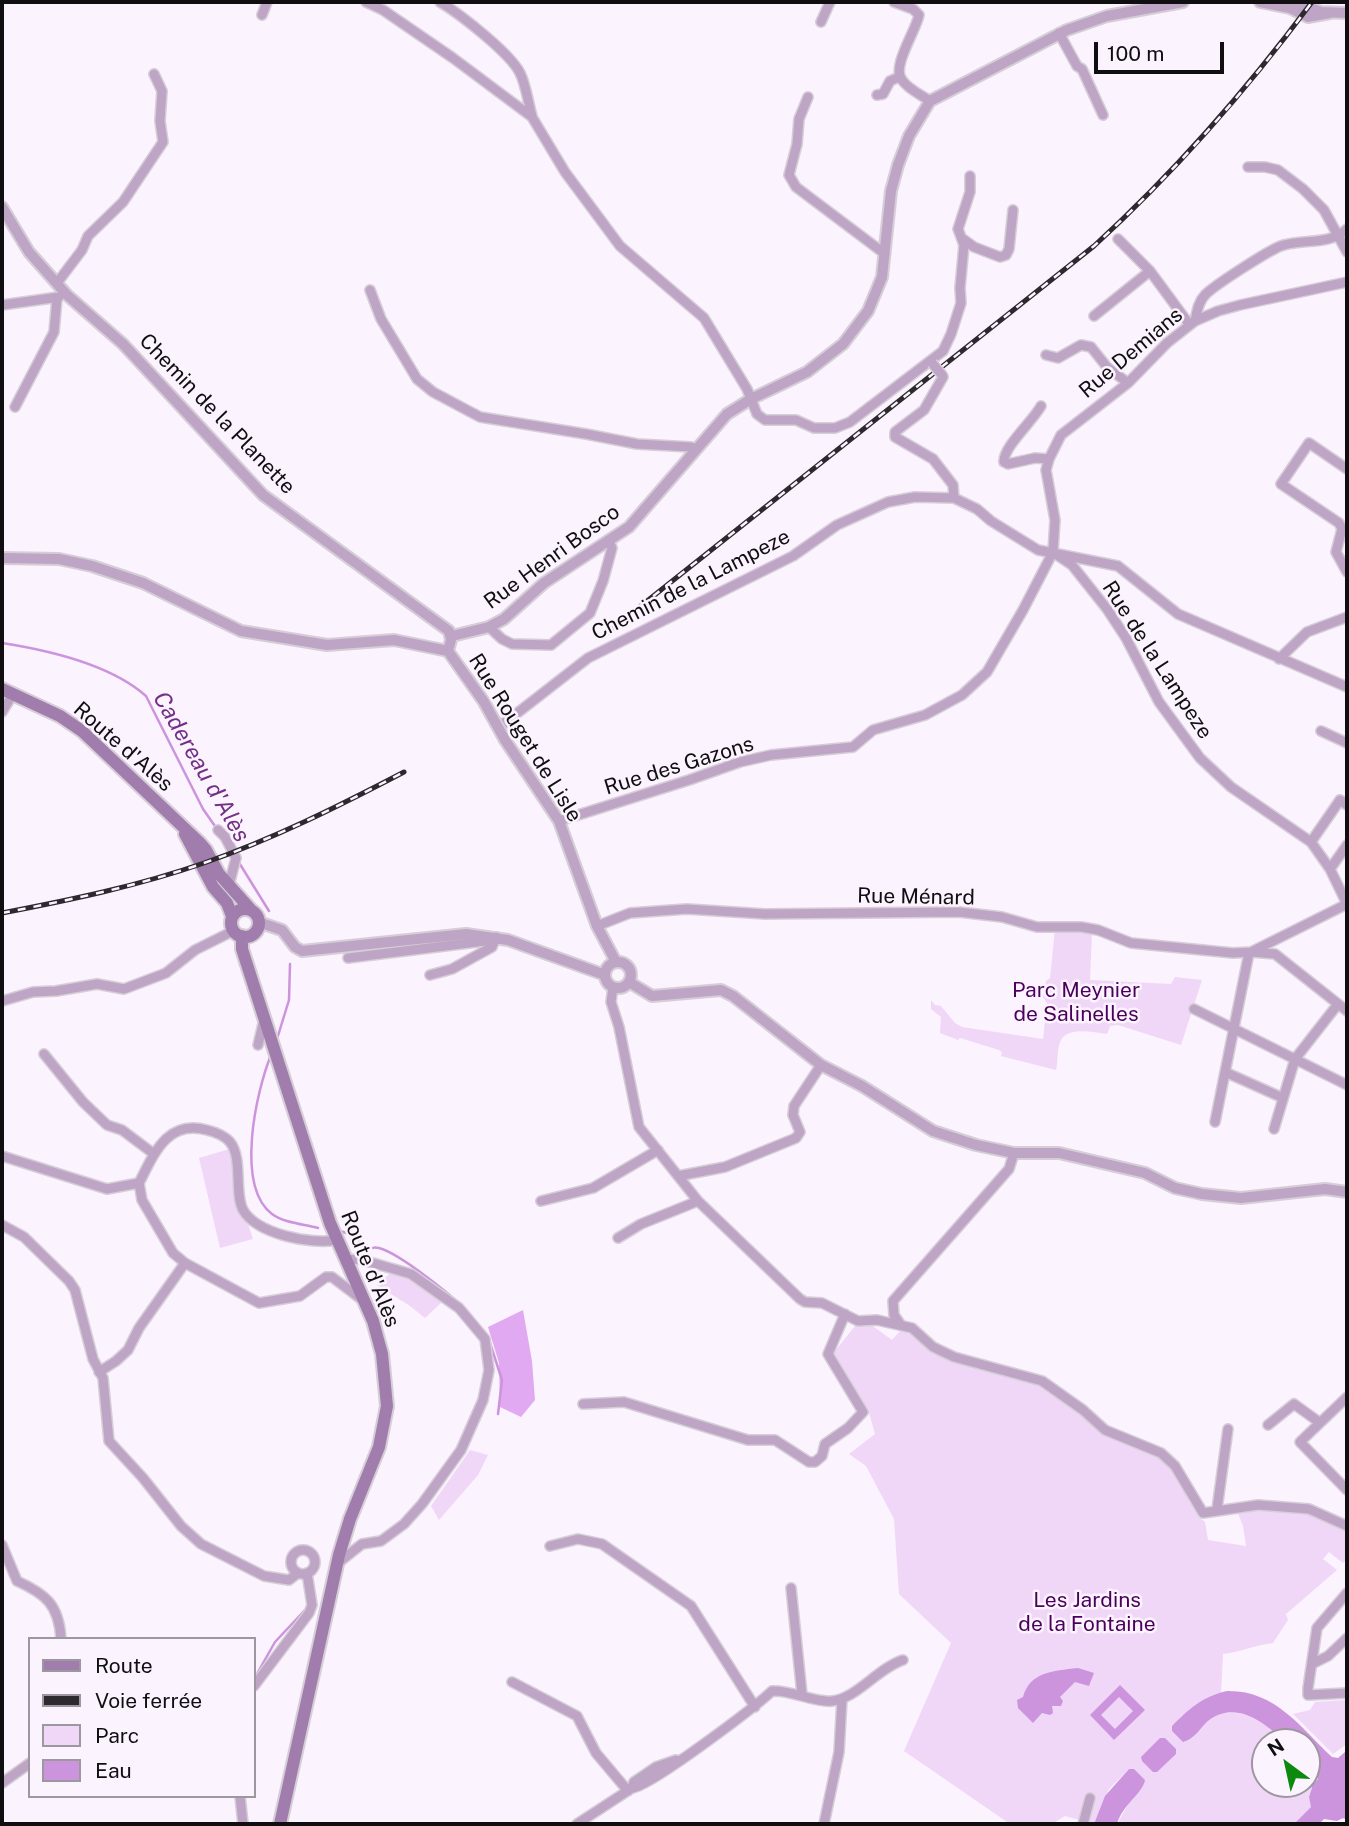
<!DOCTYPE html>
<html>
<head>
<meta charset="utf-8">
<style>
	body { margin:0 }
	#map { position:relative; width:1349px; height:1826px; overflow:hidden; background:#fbf3fd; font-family:"Public Sans",sans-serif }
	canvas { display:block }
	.frame { position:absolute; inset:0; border:4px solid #110e12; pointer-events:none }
	.legend { position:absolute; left:28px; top:1637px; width:228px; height:161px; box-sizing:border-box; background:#fbf3fd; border:2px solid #9d979f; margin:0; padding:9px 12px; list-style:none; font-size:21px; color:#110e12 }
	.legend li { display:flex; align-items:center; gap:14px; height:35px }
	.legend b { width:35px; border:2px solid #9d979f }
	.north { position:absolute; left:1251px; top:1728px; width:70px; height:70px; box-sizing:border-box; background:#fbf3fd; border:2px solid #9d979f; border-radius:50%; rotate:327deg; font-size:19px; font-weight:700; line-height:28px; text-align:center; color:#110e12 }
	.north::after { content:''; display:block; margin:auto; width:24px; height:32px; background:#0d890e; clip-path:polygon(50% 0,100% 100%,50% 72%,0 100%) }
	.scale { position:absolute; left:1094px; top:42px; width:130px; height:32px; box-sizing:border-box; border:4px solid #110e12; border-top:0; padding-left:9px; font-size:21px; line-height:24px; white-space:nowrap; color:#110e12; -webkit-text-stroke:5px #fbf3fd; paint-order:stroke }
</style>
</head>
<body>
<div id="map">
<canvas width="1349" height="1826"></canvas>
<div class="frame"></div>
<ul class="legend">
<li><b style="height:9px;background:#a17dad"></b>Route</li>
<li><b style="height:9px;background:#2d292e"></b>Voie ferrée</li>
<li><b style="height:19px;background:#f0d7f8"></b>Parc</li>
<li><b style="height:19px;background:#cc94dd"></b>Eau</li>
</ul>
<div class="north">N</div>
<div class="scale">100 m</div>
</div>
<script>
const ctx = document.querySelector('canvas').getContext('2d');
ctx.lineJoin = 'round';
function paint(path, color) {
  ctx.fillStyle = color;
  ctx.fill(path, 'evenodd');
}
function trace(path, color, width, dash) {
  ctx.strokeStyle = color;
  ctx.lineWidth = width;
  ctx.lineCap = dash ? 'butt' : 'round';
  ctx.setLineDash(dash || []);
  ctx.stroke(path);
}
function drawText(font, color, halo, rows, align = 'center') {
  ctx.font = font + ' "Public Sans",sans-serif';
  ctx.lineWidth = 5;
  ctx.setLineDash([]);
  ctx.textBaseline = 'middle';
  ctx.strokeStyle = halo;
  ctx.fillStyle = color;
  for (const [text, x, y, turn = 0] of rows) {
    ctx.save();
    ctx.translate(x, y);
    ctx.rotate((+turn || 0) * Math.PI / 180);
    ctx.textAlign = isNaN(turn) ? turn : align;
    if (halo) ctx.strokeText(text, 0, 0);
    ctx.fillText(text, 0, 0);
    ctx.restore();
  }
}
paint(new Path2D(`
	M1055,929l37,3 -2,48 81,4 4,-7 27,3 -21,65 -63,-20 -8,1 -3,8c-12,-1 -38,-8 -46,6 -4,7 -3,21 -5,30l-55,-14 1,-4 -3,-2 -39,-12 -2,2 -18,-7 1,-16 -10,-8v-9l4,5 6,1 14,17 7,4 81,12 4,-36 -4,-6 3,-16 4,-3z
	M233,1148l10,61 10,30 -33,9 -21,-90z
	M394,1270l32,16 17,15 -18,17 -15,-12 -33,-21z
	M870,1324l22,16 8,-9h10l21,18 115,39 30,21 83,47 10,7 20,32 -2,3 12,19 6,5 3,18 38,6 -3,-20 -7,-18 68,3 43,18v30l-4,4 -14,-11 -6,7 14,11 -51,44 2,6 -15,23c-18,2 -32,9 -50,11l-2,39c-21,5 -33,18 -49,33v5l12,11c10,-2 16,-14 24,-21 28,-22 57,2 77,21h-20v42h42v-20l10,10 1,5 -7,7 2,2 -4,9 3,9 -18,18h-177l13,-23 -1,-32 -20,20 -15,35 -29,-8 -13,8h-42l-106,-73 47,-108 -52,-49 -5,-75 -28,-53 -17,-12 26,-20 -7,-25 -37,-53 24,-30z
	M470,1450l18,5 -10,20 -39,45 -8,-14z
	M1347,1700v44l-14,10 -40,-40 17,-4 5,-8z`), '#f0d7f8');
paint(new Path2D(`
	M523,1310l9,51 3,39 -14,17 -21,-10 -1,-44 -11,-36z`), '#e2a9f3');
paint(new Path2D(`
	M1078,1668l16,5 -5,13 -14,-4 -15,15 3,4 -2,5h-9l1,7 -3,2 -8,-2 -9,10 -15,-15 -1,-8 6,-3c7,-25 29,-26 55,-29z
	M1120,1685l25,25 -31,30 -24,-25zM1119,1697l14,14 -18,18 -14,-14z
	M1227,1691c48,-1 73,36 105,66l6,1 7,-6 2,1v63l-3,3 -1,-1 -6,3 -13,-2 -5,5h-25l17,-17 -2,-10 3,-9 -1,-2 7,-7 -1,-5 -10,-10v-22h-22c-20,-19 -49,-43 -77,-21 -8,7 -14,19 -25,21l-11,-11v-5c17,-17 31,-30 55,-35z
	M1160,1738h5l11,11v5l-19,18h-4l-11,-11 -1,-4z
	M1129,1769h5l11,11c-2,13 -23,25 -28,44h-23l11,-28z`), '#cc94dd');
trace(new Path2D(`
	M2,643c45,7 109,22 144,53l57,113 14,20
	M238,861l31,50
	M277,1039l12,-39 1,-36
	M271,1055c-15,37 -36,131 1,159 12,9 31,10 46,14
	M340,1231c11,2 18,11 29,16 8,3 1,-1 10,1 20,5 80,52 93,69
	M489,1340l13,40 -4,34
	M254,1679l21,-37 30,-32`), '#cc94dd', 2.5);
const minor = new Path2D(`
	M366,2l17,8 70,48 79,59 33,55 55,74 84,72 43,71 10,25 8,6h31l18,8h21l15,-6 93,-71 8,-17 10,-31 -1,-15 4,-43 -6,-16 12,-37v-16
	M440,2c20,12 70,51 80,71 6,12 8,29 12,43
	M894,2l19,7 6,6c-3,16 -28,52 -17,65 6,9 19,15 28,21
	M262,15l5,-13
	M821,22l9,-20
	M1059,33l18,33 5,3 21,46
	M877,95l6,-1 7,-13 9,-4
	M808,97l-9,22 -2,25 -8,31 7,12 89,67
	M1248,167h17l13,3 25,19 21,21 23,42
	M963,239l11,8 26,10 6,-2 3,-6 4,-39
	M1118,239l32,32 39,53
	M57,283l25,-33 6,-14 35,-34 40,-60 -3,-21 2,-30 -8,-17
	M370,290l11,29 36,60 16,13 47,25 106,17 51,10 54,3 5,2
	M2,305l57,-8
	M1094,316l56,-45
	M1195,321c2,-9 3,-19 10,-26 7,-8 68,-48 79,-50 20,-6 47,0 63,-16
	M1046,355l12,3 23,-13 10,2 16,20 21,16
	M942,375l1,2 -19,33 -29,22v5l38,22 20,26 1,13 23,11 14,12 47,29 80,16 60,48 169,73
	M1041,406c-8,15 -38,41 -37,56l4,2 27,-6 14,1
	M15,407l39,-75 3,-34
	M1347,469l-38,-26 -28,41 58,39 3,6 -6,23 11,20
	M1057,555l15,10 35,44 19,29 33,64 41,56 31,29 80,55 19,27 17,35
	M489,627l13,12 10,5 39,1 39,-32 13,-32 9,-33 -3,-7
	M1279,659l28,-27 40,-15
	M2,712l11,-18
	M498,728l90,-70 205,-102 44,-31 51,-23 27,-5 39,1
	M1321,731l26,12
	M559,821l130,-41 51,-18 31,-7 82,-8 20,-17 52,-15 37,-20 25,-23 36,-62 30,-58 2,-32 -9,-50 3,-11 12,-24 67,-52 39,-40 28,-22 23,-10 22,-6 107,-23
	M218,830l7,7 11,21 -7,27
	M1311,842l29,-42 7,5
	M1330,869l17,-24
	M597,926l33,-13 57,-4 78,5 194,-2 43,5 35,10h44l17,3 33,13 102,10 18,-1 24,2 72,57
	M1253,951l94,-47
	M348,958l137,-17 9,-3
	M430,975l22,-6 40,-22 4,-10
	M613,987l-2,15 8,25 20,100 59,74 102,98 5,3 17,1 36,18 19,-1 35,8 21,19 21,10 88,24 41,29 22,20 56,23 14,13 28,47 55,-8 51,4 38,17
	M2,1001l31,-9 23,-1 41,-7 27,5 42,-16 29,-23 38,-19
	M1194,1009l153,76
	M258,1045l6,-25
	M44,1054l39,48 24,23 15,5 32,24
	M1225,1072l58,26
	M1215,1122l34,-169
	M1274,1129l21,-70 43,-55
	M2,1156l105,33 32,-6 3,17 31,53 12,10 74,40 41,-7 26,-19h6l33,25
	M678,1176l47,-9 71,-29 4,-6 -7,-17 1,-9 27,-41
	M139,1183c15,-29 28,-64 68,-53 8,2 17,5 23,12 13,16 4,51 13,68 14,24 68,35 93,30
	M541,1201l52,-13 65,-38
	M2,1225l22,12 45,44 6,9 18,69 10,19 6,63 34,37 38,48 20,18 63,32 25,4 9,-7
	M618,1238l23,-14 57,-23
	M901,1325l-7,-10 -1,-14 116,-132 5,-16
	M99,1372l17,-11 12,-11 11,-22 46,-65
	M1347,1397l-47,45 47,48
	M583,1404l41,-2 124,38h27l34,22h6l7,-6 3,-12 23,-16 15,-16 -35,-58 17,-40
	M1268,1425l26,-21 25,18
	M1217,1509l11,-80
	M2,1545l15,36c29,13 42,24 44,58
	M550,1546l28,-7 24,5 89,62 64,101
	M291 1562a12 12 0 1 1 24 0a12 12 0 1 1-24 0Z
	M338,1563l24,-19 19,-3 23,-17 18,-20 39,-54 22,-50 6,-30 -4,-31 -26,-31 -48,-34 -52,-15 -13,1
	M791,1588l11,106
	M1347,1593l-30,35 -9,60v7l39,-2
	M1312,1664l16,-8 19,-18
	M512,1682l65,34 19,37 32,38
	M254,1686l55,-73 3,-8 -5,-32
	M2,1783l28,-20
	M632,1788l2,-6 22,-15 20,-7
	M240,1796l3,28
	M577,1824l55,-36c16,0 123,-81 140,-97 21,-1 42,12 60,10 24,-2 46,-33 71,-41
	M824,1824l15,-72 3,-53
	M1083,1824l7,-26`);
const tertiary = new Path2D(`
	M1260,2l30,6 18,9 22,-4
	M1295,2l26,10 26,1
	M2,207l27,45 38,43 56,49 140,151 186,136 2,9 -3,11
	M2,558l57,1 33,7 51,17 98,48 86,14 67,-5 54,11
	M452,636l37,-9 15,-8 40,-36 85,-56 98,-113 24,-15 56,-27 36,-28 25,-33 14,-34 9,-86 7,-26 11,-29 21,-35 137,-71 40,-14 76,-14
	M448,651l36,51
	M505,740l54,81 38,105 19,36
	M258,922l24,8 13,17 7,4 164,-17 42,6 97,35
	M605 975a13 13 0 1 1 26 0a13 13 0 1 1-26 0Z
	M629,982l23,14 69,-6 12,6 88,69 41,21 71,45 43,14 38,8h45l86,20 30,15 27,6 39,4 84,-9 22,3`);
const secondary = new Path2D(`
	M2,689l58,27 22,15 117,111 7,8 13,24 33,37
	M185,834l28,53 14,16 5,13
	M231 923a14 14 0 1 1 28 0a14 14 0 1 1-28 0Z
	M242,936v13l88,274 43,98 9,33 5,52 -8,41 -29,72 -11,36 -59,269`);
trace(minor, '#d6ced7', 12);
trace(tertiary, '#d6ced7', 14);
trace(secondary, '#d6ced7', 16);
trace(minor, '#bea5c5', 9);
trace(tertiary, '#bea5c5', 10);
trace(secondary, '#a17dad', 12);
const rail = new Path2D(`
	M603,636l491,-390c83,-76 151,-154 218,-244
	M2,913c68,-13 136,-27 202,-50 69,-24 135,-57 200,-91`);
trace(rail, '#2d292e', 5);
trace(rail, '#fbf3fd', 2.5, [8]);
const minorBridge = new Path2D(`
	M932,363l10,12`);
const tertiaryBridge = new Path2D(`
	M484,702l21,38`);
trace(minorBridge, '#d6ced7', 12, []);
trace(tertiaryBridge, '#d6ced7', 14, []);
trace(minorBridge, '#bea5c5', 9);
trace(tertiaryBridge, '#bea5c5', 10);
drawText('21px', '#110e12', '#fbf3fd', [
	["Rue Demians",1131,353,-40],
	["Chemin de la Planette",217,414,46],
	["Rue Henri Bosco",552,557,-36],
	["Chemin de la Lampeze",691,585,-27],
	["Rue de la Lampeze",1157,660,57],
	["Rue Rouget de Lisle",525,738,58],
	["Route d'Alès",123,747,41],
	["Rue des Gazons",679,766,-17],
	["Rue Ménard",916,897,1],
	["Route d'Alès",370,1269,68]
]);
drawText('21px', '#4b005d', '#fbf3fd', [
	["Parc Meynier",1076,991],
	["de Salinelles",1076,1015],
	["Les Jardins",1087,1601],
	["de la Fontaine",1087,1625]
]);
drawText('italic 23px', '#733086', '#fbf3fd', [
	["Cadereau d'Alès",201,767,60]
]);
</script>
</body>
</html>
